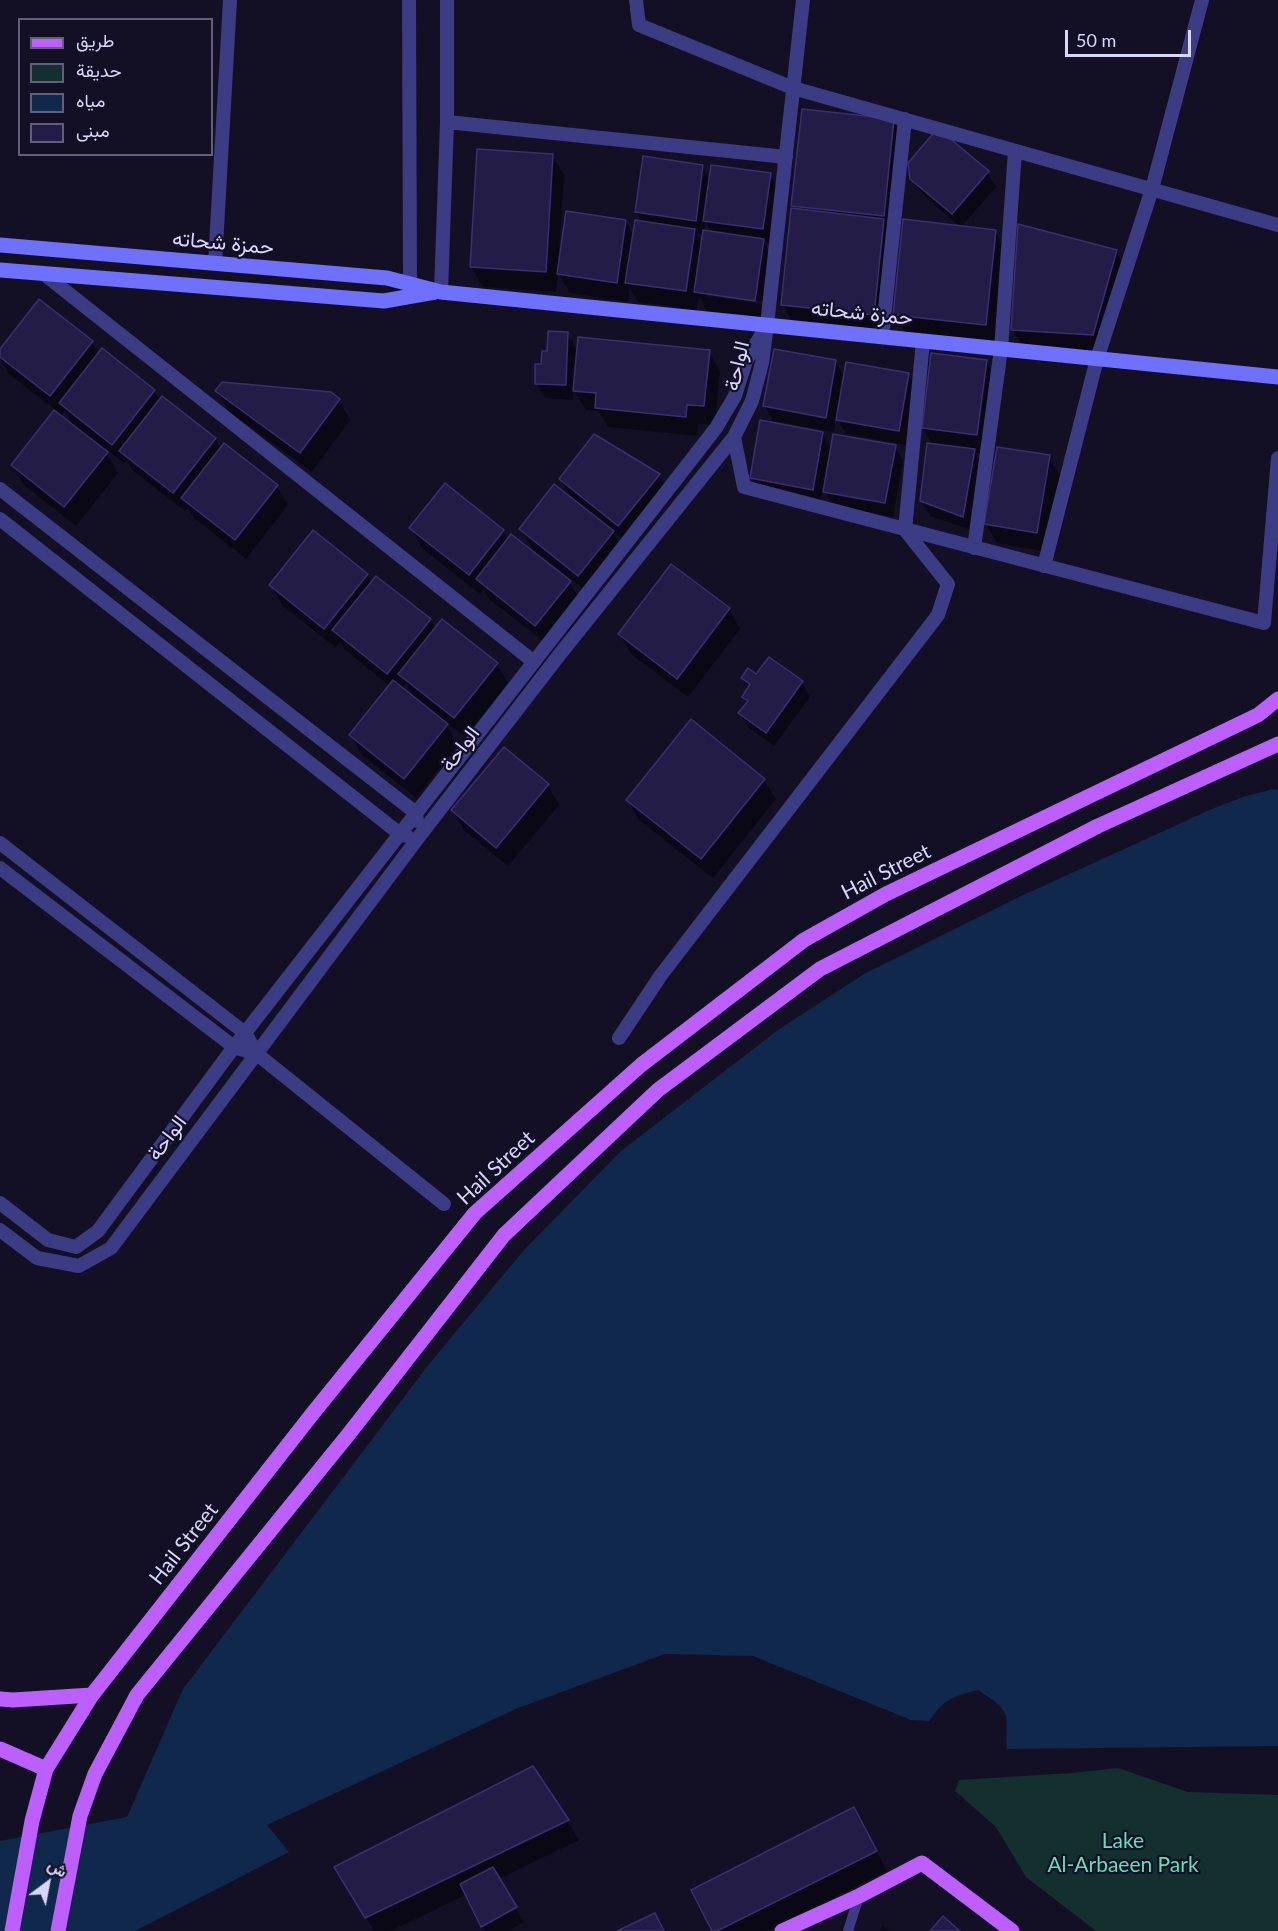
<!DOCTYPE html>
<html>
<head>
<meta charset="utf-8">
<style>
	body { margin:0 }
	#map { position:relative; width:1278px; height:1931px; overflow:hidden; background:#131026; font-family:Lato,Vazirmatn,sans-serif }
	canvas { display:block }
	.legend { position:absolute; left:18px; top:18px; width:195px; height:138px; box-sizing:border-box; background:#131026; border:2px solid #625f7c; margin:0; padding:8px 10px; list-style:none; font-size:18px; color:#d9d6fe }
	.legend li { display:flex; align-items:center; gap:12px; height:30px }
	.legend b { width:30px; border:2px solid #625f7c }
	.north { position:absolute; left:18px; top:1853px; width:60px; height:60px; -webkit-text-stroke:4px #131026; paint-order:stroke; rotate:32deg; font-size:16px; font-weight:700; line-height:24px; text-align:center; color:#d9d6fe }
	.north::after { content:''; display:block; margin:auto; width:21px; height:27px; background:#d9d6fe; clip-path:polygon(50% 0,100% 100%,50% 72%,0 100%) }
	.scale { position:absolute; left:1065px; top:30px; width:126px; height:27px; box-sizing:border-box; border:3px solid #d9d6fe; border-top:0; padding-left:8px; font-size:18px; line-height:21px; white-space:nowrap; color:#d9d6fe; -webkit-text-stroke:4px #131026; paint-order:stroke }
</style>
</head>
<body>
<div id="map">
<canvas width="1278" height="1931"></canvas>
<ul class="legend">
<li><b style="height:8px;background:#bc5ffc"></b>طريق</li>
<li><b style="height:16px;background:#13302e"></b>حديقة</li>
<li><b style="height:16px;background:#0f284b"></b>مياه</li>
<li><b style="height:16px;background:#231c47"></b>مبنى</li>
</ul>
<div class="north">ش</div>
<div class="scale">50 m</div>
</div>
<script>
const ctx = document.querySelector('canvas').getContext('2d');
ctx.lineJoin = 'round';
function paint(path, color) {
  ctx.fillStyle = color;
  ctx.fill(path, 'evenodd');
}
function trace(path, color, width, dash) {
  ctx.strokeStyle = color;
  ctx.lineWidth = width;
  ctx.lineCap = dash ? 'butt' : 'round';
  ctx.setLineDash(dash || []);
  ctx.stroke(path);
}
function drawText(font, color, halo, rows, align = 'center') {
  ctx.font = font + ' Lato,Vazirmatn,sans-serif';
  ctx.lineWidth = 4.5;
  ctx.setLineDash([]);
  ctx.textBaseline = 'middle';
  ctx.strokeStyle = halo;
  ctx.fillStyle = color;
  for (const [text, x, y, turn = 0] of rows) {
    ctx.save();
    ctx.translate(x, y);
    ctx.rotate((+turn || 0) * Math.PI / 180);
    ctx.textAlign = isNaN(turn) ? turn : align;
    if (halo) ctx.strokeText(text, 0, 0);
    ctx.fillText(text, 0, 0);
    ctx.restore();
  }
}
paint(new Path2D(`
	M1118,1768l70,24 90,3v136h-182l-70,-54 -30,-50 -41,-36 4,-11 113,-7z`), '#13302e');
paint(new Path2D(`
	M1273,789l5,1v956l-271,3c-1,-7 0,-30 -1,-33 -5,-13 -18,-19 -28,-26 -24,6 -34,9 -49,31l-18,-1 -158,-64 -88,-2 -147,54 -251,117 22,27 -154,79h-135v-90l127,-24 56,-128 246,-325 95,-114 97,-99 157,-121 86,-56 155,-77 195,-89 29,-11z`), '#0f284b');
paint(new Path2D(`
	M893,121l11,19 -20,195 -90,-10 -11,-20 12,-95 -2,-4z
	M552,155l12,20 -5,78h2l65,-31 8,14 9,-13 -6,-11 65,-46 8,14 60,-5 8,14 -7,54 -7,-1 10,18 -8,60 -59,-9 -8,-14 -2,13 -59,-8 -8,-14 -2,14 -58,-9 -12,-20 -2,19 -73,-5 -12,-20zM705,221l7,11 -8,-1zM696,234l8,1 -1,10zM707,292l55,9v3l-55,-8z
	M987,172l9,15 -35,40 34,4 11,20 -9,93 -91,-10 -11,-20 65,-87 -39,-34 -9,-15z
	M1116,251l11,20 -23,83 -80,-5 -11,-20z
	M567,333l11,19h131l11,19 -5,54 -17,-1 -1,12 -89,-9 -9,-16 -13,-1 -12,-20 -1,10 -28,-2 -9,-14 12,-31z
	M92,342l7,12 55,37 6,10 55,38 6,10 56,37 11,19 -42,54 -52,-41 -6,-10 -3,3 -52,-40 -6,-11 -3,3 -21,-16 15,26 -42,53 -52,-41 -12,-20 44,-55 -47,-36 -9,-16v-7zM65,411l10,18 -15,-12z
	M835,361l10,17 63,-4 8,15 -10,56 -60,-11 -10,-17 -2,15 -61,-11 -8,-15z
	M986,361l11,20 -9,73 -13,-1 7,12 -11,65 -41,-14 -9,-15 12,-55 -10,-18z
	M217,391l122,9 11,20 -38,52 -84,-61z
	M822,433l10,17 63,-4 8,15 -10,56 -60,-11 -10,-17 -3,15 -60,-11 -8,-15z
	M1049,457l12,19 -13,76 -51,-9 -11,-19z
	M659,475l11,20 -40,49 -18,-13 12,20 -34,43 -58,-45 -11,-20 51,-29 -12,-21z
	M411,528l92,3 5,9 61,42 12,19 -34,43 -58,-45 -5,-9 -4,4 -58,-46z
	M367,575l5,8 58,37 6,10 61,34 11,19 -43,54 -21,-17 14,25 -42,53 -54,-43 -11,-19 39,-50 -45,-36 -5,-8 -4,6 -54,-43 -11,-20zM406,684l9,16 -13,-11z
	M729,609l11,20 -52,68 -57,-43 -11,-19z
	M757,676l45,6 8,15 -36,49 -25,-18 -9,-14 7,-10 -4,-7 6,-8 -7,-11z
	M505,749l43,36 11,20 -51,61 -44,-36 -11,-20z
	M764,780l12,19 -63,79 -74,-58 -11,-20z
	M568,1821l11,19 -80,39 25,43 -15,9h-24l-18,-37 -76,37h-17l-38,-64z
	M865,1829l22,42 -120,60h-54z
	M883,1926l6,5h-9z`), '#0007');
const building = new Path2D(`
	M802,109l92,10 -10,97 -93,-10z
	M942,132l47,39 -37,43 -42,-35 -2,-16 24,-28z
	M477,149l76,5 -7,118 -76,-5z
	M643,156l60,9 -7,56 -61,-9z
	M711,165l60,8 -8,56 -60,-8z
	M791,208l93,11 -10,96 -93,-10z
	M566,211l60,9 -9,63 -60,-9z
	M903,219l93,11 -10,95 -93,-10z
	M635,220l60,9 -9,62 -61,-8z
	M1018,224l99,26 -24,85 -82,-5z
	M703,230l61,9 -9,62 -61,-9z
	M39,299l54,42 -43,55 -50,-39v-8z
	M548,331l20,1 -2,53 -31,-1v-20h6l1,-13h5z
	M578,337l132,13 -6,56 -17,-1 -1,12 -91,-9 1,-15 -23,-2z
	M102,348l53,42 -43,55 -53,-42z
	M774,349l62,11 -10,58 -63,-12z
	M931,353l56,7 -10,75 -55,-7z
	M846,362l63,11 -10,58 -63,-11z
	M222,382l109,10 9,7 -40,54 -85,-62z
	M162,396l54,42 -43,55 -54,-42z
	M54,410l54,42 -44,55 -53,-42z
	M760,420l63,12 -10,58 -63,-12z
	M594,434l66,40 -42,52 -59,-47z
	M833,434l63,11 -11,58 -62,-11z
	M224,443l54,42 -43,55 -54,-42z
	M927,443l48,6 -12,68 -43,-16z
	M997,447l53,8 -13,78 -53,-9z
	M445,483l59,47 -35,45 -60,-47z
	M554,484l60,47 -36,45 -59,-47z
	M313,530l55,44 -44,55 -55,-44z
	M511,534l60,47 -36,45 -59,-47z
	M671,564l59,44 -53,71 -59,-45z
	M376,576l55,43 -44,55 -55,-44z
	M442,619l56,44 -44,55 -56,-44z
	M769,657l34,24 -37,52 -28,-20 10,-12 -6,-4 8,-13 -9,-6 7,-10 8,6z
	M393,680l55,44 -44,55 -55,-44z
	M691,719l74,60 -64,80 -75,-59z
	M504,747l45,37 -53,64 -45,-38z
	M533,1766l36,54 -204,98 -31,-51z
	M854,1807l23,44 -160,80h-5l-21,-41z
	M493,1867l24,40 -36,20 -21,-43z
	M655,1913l9,18h-47z
	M943,1916l17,15h-30z`);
paint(building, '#231c47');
trace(building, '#3a2f73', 1.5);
trace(new Path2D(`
	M848,1931l11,-35`), '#3c3c84', 10);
trace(new Path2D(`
	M409,0l1,283
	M636,0l3,25 154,63 485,137
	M447,122l339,35
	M215,263l15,-263
	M44,274l490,388
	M441,292l6,-170v-122
	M767,325l36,-325
	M882,337l23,-218
	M734,437l10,50 520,136 14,-165
	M0,489l416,324 1,8
	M0,519l400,315 7,2
	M974,548l27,-199 14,-198
	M1044,566l53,-207 55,-170 50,-189
	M0,843l245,190 12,21 -23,-7 -234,-179
	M619,1038l42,-63 277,-360 10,-31 -43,-54 18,-189
	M257,1054l187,150
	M0,1203l48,37 28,7 22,-16 136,-184 482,-619 19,-32 11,-35 21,-36 -5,38 -10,38 -18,36 -174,217 -142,184 -307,410 -32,18 -42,-8 -37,-28`), '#3c3c84', 14);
trace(new Path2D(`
	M0,245l387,33 54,14 837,85
	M0,270l384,31 51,-9`), '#6f70fc', 15);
trace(new Path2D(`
	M0,1699l13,1 79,-5
	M0,1749l46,20
	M12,1931l20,-110 14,-52 46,-74 221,-282 162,-200 166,-148 163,-125 82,-46 372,-179 20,-16
	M58,1931l22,-115 15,-42 42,-79 211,-260 156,-200 154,-145 162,-121 278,-143 180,-82
	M782,1931l77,-35 63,-33 90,68`), '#bc5ffc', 15);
drawText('21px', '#d9d6fe', '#131026', [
	["حمزة شحاته",223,243,5],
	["حمزة شحاته",862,313,6],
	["الواحة",737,366,-77],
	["الواحة",460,749,-53],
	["Hail Street",886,872,-27],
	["الواحة",167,1138,-53],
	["Hail Street",496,1168,-43],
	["Hail Street",184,1544,-52]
]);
drawText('21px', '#62debb', '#131026', [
	["Lake",1123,1841],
	["Al-Arbaeen Park",1123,1865]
]);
</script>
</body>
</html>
